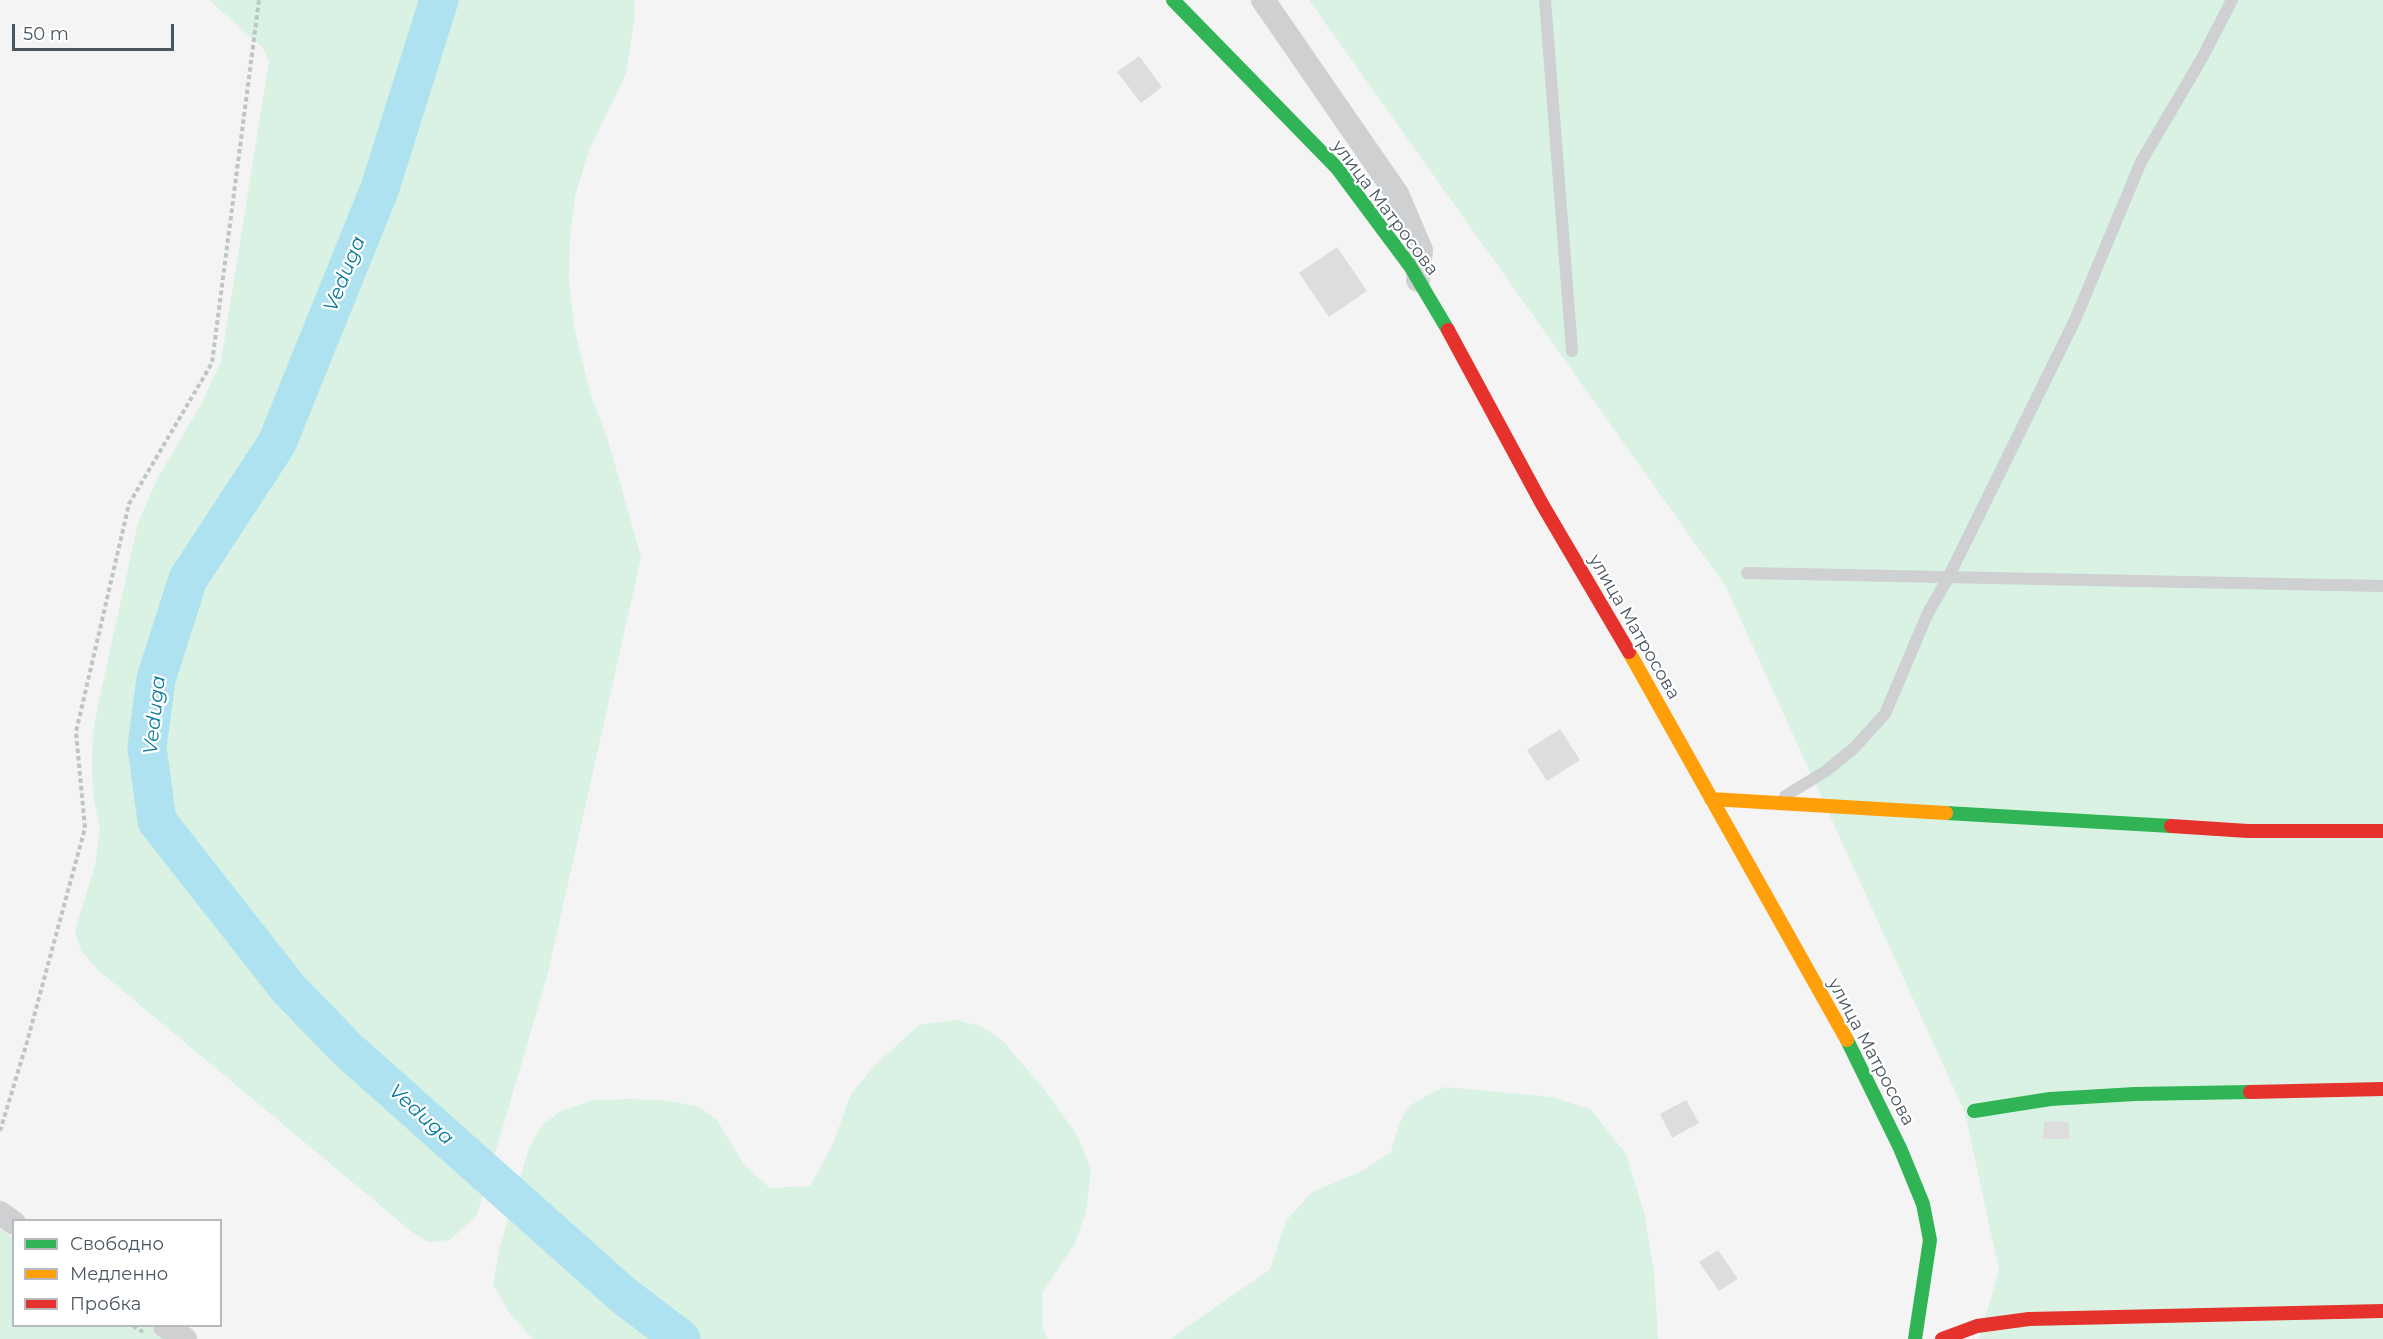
<!DOCTYPE html>
<html>
<head>
<meta charset="utf-8">
<style>
	body { margin:0 }
	#map { position:relative; width:2383px; height:1339px; overflow:hidden; background:#f4f4f4; font-family:Montserrat,sans-serif }
	canvas { display:block }
	.legend { position:absolute; left:12px; top:1219px; width:210px; height:108px; box-sizing:border-box; background:#fff; border:2px solid #b7bbc0; margin:0; padding:8px 10px; list-style:none; font-size:18px; color:#4a5661 }
	.legend li { display:flex; align-items:center; gap:12px; height:30px }
	.legend b { width:30px; border:2px solid #b7bbc0 }
	.scale { position:absolute; left:12px; top:24px; width:162px; height:27px; box-sizing:border-box; border:3px solid #4a5661; border-top:0; padding-left:8px; font-size:18px; line-height:21px; white-space:nowrap; color:#4a5661; -webkit-text-stroke:4px #fff; paint-order:stroke }
</style>
</head>
<body>
<div id="map">
<canvas width="2383" height="1339"></canvas>
<ul class="legend">
<li><b style="height:8px;background:#30b455"></b>Свободно</li>
<li><b style="height:8px;background:#ff9f0a"></b>Медленно</li>
<li><b style="height:8px;background:#e5322d"></b>Пробка</li>
</ul>
<div class="scale">50 m</div>
</div>
<script>
const ctx = document.querySelector('canvas').getContext('2d');
ctx.lineJoin = 'round';
function paint(path, color) {
  ctx.fillStyle = color;
  ctx.fill(path, 'evenodd');
}
function trace(path, color, width, dash) {
  ctx.strokeStyle = color;
  ctx.lineWidth = width;
  ctx.lineCap = dash ? 'butt' : 'round';
  ctx.setLineDash(dash || []);
  ctx.stroke(path);
}
function drawText(font, color, halo, rows, align = 'center') {
  ctx.font = font + ' Montserrat,sans-serif';
  ctx.lineWidth = 4.5;
  ctx.setLineDash([]);
  ctx.textBaseline = 'middle';
  ctx.strokeStyle = halo;
  ctx.fillStyle = color;
  for (const [text, x, y, turn = 0] of rows) {
    ctx.save();
    ctx.translate(x, y);
    ctx.rotate((+turn || 0) * Math.PI / 180);
    ctx.textAlign = isNaN(turn) ? turn : align;
    if (halo) ctx.strokeText(text, 0, 0);
    ctx.fillText(text, 0, 0);
    ctx.restore();
  }
}
paint(new Path2D(`
	M209,0h425l1,15 -9,59 -36,74 -15,48 -5,42 -1,41 5,48 17,69 17,44 33,117 -93,416 -71,242 -27,25 -22,2 -16,-10 -314,-262 -17,-19 -6,-20 20,-66 5,-35 -7,-35 -1,-33 1,-31 8,-40 37,-168 20,-46 44,-74 19,-42 48,-300 -7,-14z
	M1309,0h1074v1339h-404l20,-69 -34,-157 -239,-526z
	M955,1020l26,6 22,15 40,47 34,47 14,34 -5,43 -12,33 -32,48 1,36 5,10h-515l-23,-25 -17,-30 7,-38 29,-98 12,-22 20,-15 33,-11 37,-1 39,2 29,6 18,13 28,46 25,22 40,-2 22,-40 19,-52 23,-28 45,-41z
	M1445,1087l107,10 38,12 36,45 18,59 10,58 4,68h-488l100,-70 16,-48 26,-29 48,-20 31,-20c13,-43 11,-46 54,-65z
	M0,1229l13,9 1,88h134l21,13h-169z`), '#d9f2e3');
trace(new Path2D(`
	M439,0l-59,188 -103,255 -89,136 -32,100 -9,68 10,74 131,167 59,61 276,246 58,44`), '#aee2f0', 39);
paint(new Path2D(`
	M1139,56l23,31 -21,16 -24,-31z
	M1337,247l30,44 -38,26 -30,-44z
	M1560,729l20,31 -33,21 -20,-31z
	M1686,1100l13,23 -27,15 -12,-24z
	M2044,1121l25,1v17h-26z
	M1718,1250l20,29 -19,12 -20,-29z`), '#ddddde');
trace(new Path2D(`
	M0,1131l27,-89 58,-214 -9,-96 53,-228 83,-141 47,-363
	M133,1326l10,6`), '#bcc7c4', 4, [4.5, 3]);
trace(new Path2D(`
	M1545,0l27,351
	M1747,573l636,13
	M1785,796l41,-25 28,-23 31,-34 42,-99 22,-39 126,-256 66,-158 61,-104 30,-58`), '#ced0d2', 12);
trace(new Path2D(`
	M1263,0l134,194 24,56 -3,30
	M0,1213l14,10
	M165,1326l20,13`), '#ced0d2', 24);
trace(new Path2D(`
	M1173,0l164,168 73,98 38,64
	M1946,813l225,13
	M1847,1040l53,108 23,56 7,36 -15,99
	M1974,1111l76,-12 85,-5 115,-2`), '#30b455', 14);
trace(new Path2D(`
	M1629,652l218,388
	M1711,799l235,14`), '#ff9f0a', 14);
trace(new Path2D(`
	M1448,330l94,174 87,148
	M2171,826l77,5h135
	M2250,1092l133,-3
	M1942,1339l35,-13 52,-7 354,-8`), '#e5322d', 14);
drawText('18px', '#4a5661', '#fff', [
	["улица Матросова",1385,208,53],
	["улица Матросова",1634,627,60],
	["улица Матросова",1871,1052,62]
]);
drawText('italic 20px', '#0c7c9b', '#fff', [
	["Veduga",345,274,-68],
	["Veduga",155,715,-84],
	["Veduga",421,1115,42]
]);
</script>
</body>
</html>
